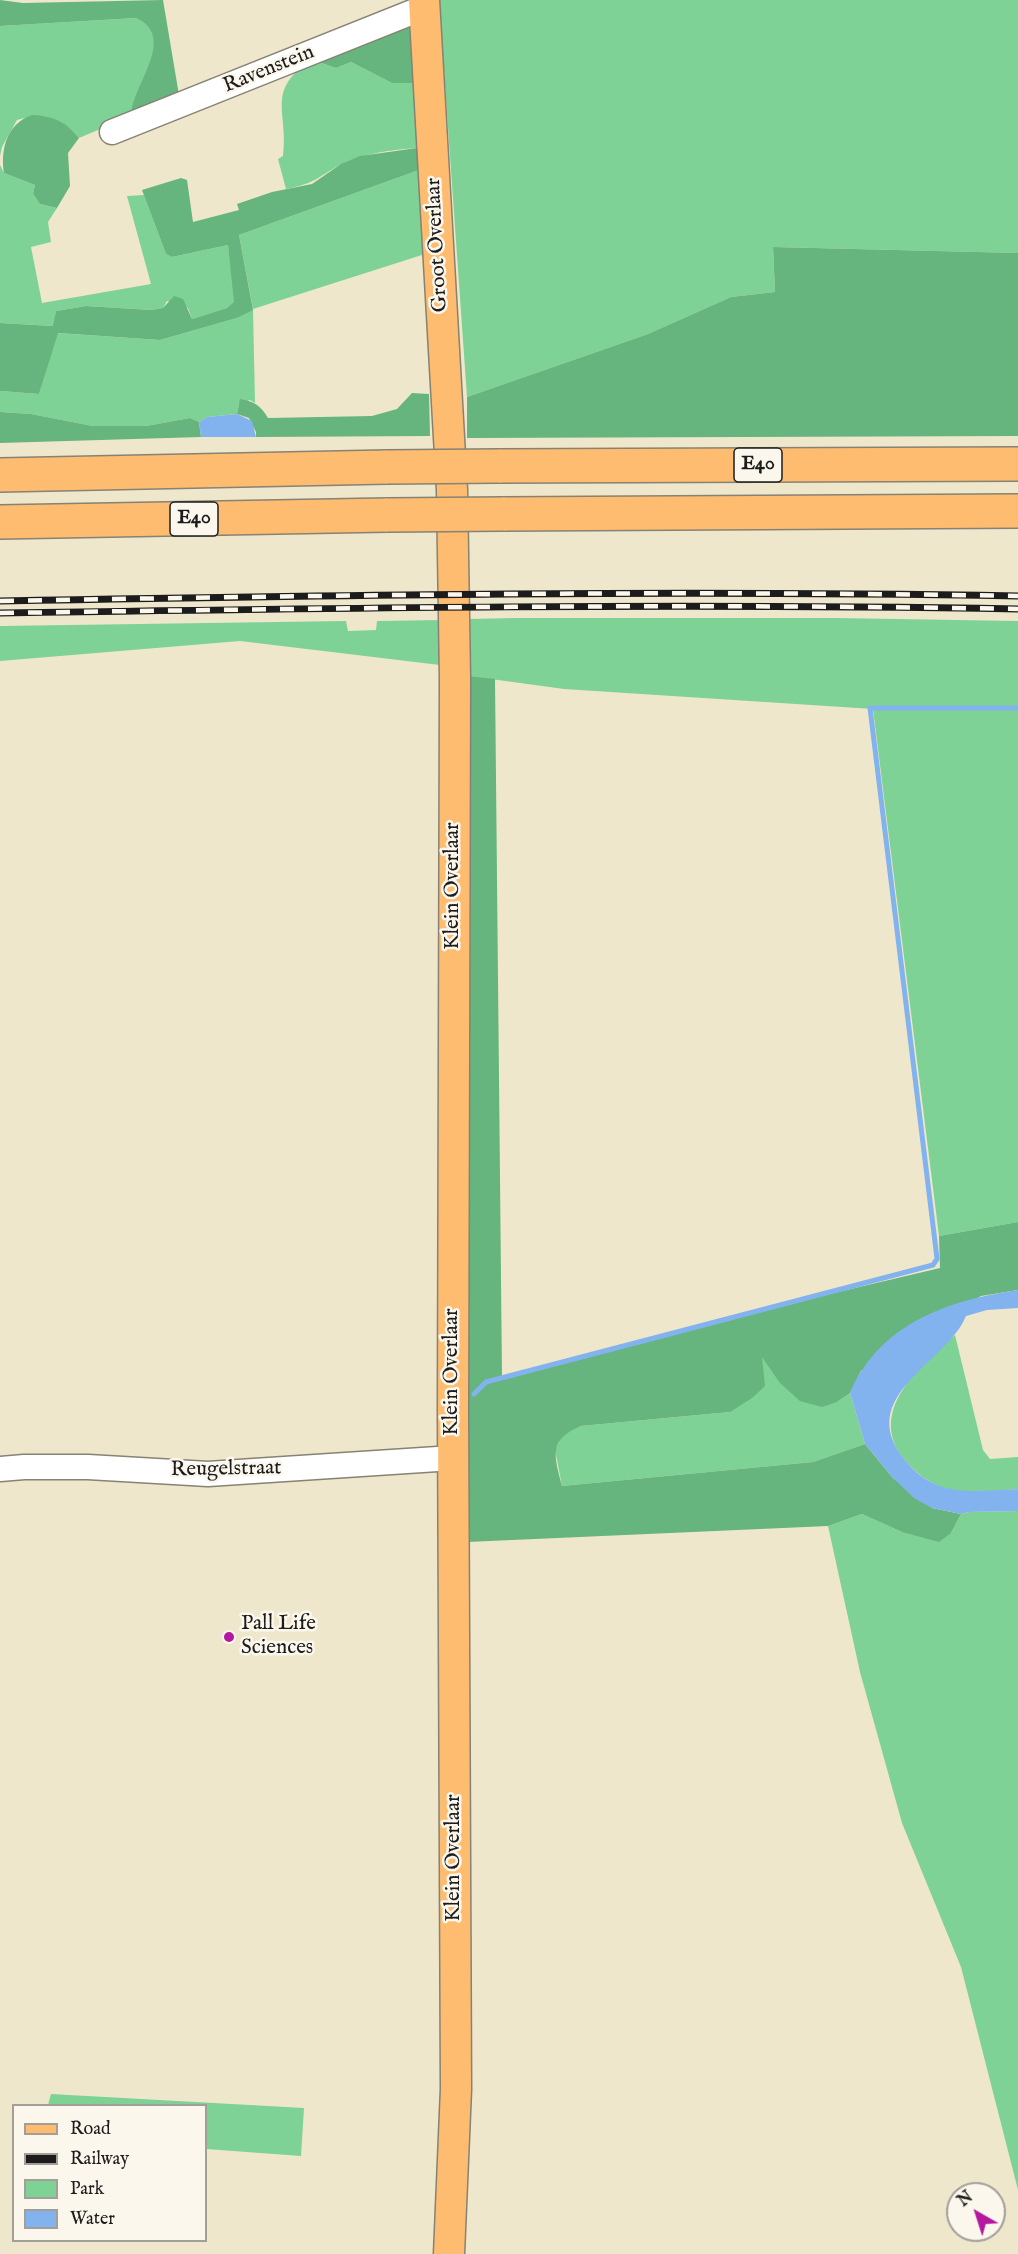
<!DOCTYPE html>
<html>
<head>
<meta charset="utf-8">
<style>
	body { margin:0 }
	#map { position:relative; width:1018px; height:2254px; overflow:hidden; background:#efe7cc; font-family:"IM FELL English",serif }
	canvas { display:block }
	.legend { position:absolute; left:12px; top:2104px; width:195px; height:138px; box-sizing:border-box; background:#fbf7ec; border:2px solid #a29f99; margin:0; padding:8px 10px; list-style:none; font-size:18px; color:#1c1c1c }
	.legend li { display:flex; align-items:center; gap:12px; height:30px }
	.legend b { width:30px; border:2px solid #a29f99 }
	.north { position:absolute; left:946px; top:2182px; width:60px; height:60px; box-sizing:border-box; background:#fbf7ec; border:2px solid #a29f99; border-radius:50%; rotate:321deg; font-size:16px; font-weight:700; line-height:24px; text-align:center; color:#1c1c1c }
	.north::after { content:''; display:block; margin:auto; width:21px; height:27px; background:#b5179e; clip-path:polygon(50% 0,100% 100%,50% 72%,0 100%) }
</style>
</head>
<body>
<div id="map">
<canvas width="1018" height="2254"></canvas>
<ul class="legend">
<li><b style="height:8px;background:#febc70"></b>Road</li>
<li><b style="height:8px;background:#1c1c1c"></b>Railway</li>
<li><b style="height:16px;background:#7ed295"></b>Park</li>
<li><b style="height:16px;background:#83b3ee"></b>Water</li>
</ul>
<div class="north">N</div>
</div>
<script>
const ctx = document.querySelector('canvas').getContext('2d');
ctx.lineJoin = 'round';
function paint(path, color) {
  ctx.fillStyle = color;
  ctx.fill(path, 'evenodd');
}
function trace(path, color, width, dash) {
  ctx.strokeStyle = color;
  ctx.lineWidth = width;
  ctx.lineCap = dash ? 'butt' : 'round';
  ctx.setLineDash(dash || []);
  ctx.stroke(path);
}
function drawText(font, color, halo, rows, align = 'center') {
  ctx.font = font + ' "IM FELL English",serif';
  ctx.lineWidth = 5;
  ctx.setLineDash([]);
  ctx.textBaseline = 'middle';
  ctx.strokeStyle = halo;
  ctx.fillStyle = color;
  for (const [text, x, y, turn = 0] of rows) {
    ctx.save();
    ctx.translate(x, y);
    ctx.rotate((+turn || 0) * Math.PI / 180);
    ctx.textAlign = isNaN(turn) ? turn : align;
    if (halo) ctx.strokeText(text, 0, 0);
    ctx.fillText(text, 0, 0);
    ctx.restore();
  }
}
paint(new Path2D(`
	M439,0h579v253l-245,-6 2,45 -44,5 -83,37 -181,63z
	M136,18c44,20 -6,69 -5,98l-52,22c-17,-22 -37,-26 -62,-18l-15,27 -2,9v-130z
	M313,60l23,8 15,-6 41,21h21l4,65c-24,2 -55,5 -77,17 -24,13 -24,18 -54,24l-8,-30 5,-3c6,-44 -19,-67 30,-96z
	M0,165l4,8 31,12 -2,9 7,10 17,4 -9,14 3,20 -20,5 11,56 109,-19 -24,-88 17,-1 22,59 6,3 56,-12 7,57 -8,6 -35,11 -4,-11 -21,-7 -4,7 -12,2 -65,-4 -30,5 -2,15 -54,-3z
	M419,170l6,84 -172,55 2,94 -5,-3 -11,4 -2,10 -30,3 -8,5 -9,-4 -44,8h-53l-62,-12 -31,-2v-21l39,3 18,-61 103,7 77,-22 16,-9 -14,-74z
	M517,618h318l183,3v601l-79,14 -66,-527 -309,-20 -95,-13 -1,-57z
	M441,620l-1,45 -200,-24 -240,20v-35l346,-5 2,10 28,-1 1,-9z
	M955,1335l28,115 7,9 28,-2v32c-23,1 -51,7 -73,-1 -17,-5 -29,-15 -41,-29 -38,-47 16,-94 51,-124z
	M762,1356l75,46 13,-9 15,51 -52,18 -251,24 -7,-36 8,-16 18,-8 149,-14z
	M1018,1511v679l-57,-223 -59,-144 -42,-151 -32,-146 34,-12 40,18 49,1 10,-19 8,-2z
	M51,2094l253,14 -3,48 -95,-7v-43l-158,-1z`), '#7ed295');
paint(new Path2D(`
	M0,0l23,3 140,-3 17,101 -49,15c-1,-29 48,-78 5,-98l-136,8z
	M409,18l4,65h-21l-41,-21 -15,6 -23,-8z
	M32,115c21,1 34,6 47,23l-11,15 2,33 -13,22 -17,-4 -7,-10 2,-9 -31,-12c-4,-25 4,-50 28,-58z
	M417,148l2,22 -180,65 14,75 -16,8 -77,22 -102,-7 -19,61 -39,-3v-68l53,3 3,-15 30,-5 65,4 12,-2 11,-12 9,3 9,20 35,-11 7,-6 -6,-57 -56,12 -6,-3 -24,-64 39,-12 6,2 6,42 46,-12 -2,-6 35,-12 40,-8 29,-20 19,-8z
	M773,247l245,6v183l-551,2v-41l181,-63 83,-37 44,-5z
	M412,393l17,1 1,42 -174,1v-5l-7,-14 -12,-4 3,-15c14,2 21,7 28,19l104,-2 25,-7z
	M0,412l31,2 62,12h53l44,-8 9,4 2,15 -201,6z
	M469,676l26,3 7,699 247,-65 191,-45 -1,-32 79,-14v68l-37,6 -120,75 -11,22 -13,9 -15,5 -22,-6 -20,-18 -18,-26 3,29 -13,12 -22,14 -149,14c-33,14 -27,29 -19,60l251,-24 52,-18 28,34 39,30 29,6 -10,19 -12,9 -37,-10 -40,-18 -34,12 -361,16z`), '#66b47e');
paint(new Path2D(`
	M237,414l15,7 4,16h-55l-2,-15 8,-5z
	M1018,1290v18l-31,2 -21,6c-19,47 -113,80 -61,144 31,39 68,31 113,29v22l-49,1 -8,2 -29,-6 -18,-10 -21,-20 -28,-34 -15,-51c30,-70 99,-93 168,-103z`), '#83b3ee');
trace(new Path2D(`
	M474,1394l12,-12 447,-117 4,-6 -1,-9 -66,-542h148`), '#83b3ee', 5);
const minor = new Path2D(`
	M112,132l313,-125
	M0,1469l24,-2h64l120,7 245,-16`);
const major = new Path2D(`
	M424,0l28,490 3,189 -2,732 3,678 -7,165`);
const highway = new Path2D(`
	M499,466l519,-2
	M0,475l387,-8
	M503,514l515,-3
	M0,522l388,-7`);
trace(minor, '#868274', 27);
trace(major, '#868274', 33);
trace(highway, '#868274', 36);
trace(minor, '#fff', 24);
trace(major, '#febc70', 30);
trace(highway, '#febc70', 33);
const rail = new Path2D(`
	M0,601c339,-6 679,-11 1018,-5
	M0,613c339,-5 679,-10 1018,-4`);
trace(rail, '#1c1c1c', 7);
trace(rail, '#fbf7ec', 4.5, [14]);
const highwayBridge = new Path2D(`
	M387,467l112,-1
	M388,515l115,-1`);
trace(highwayBridge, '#868274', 36, []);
trace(highwayBridge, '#febc70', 33);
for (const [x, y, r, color] of [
	[229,1637,6,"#b5179e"]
]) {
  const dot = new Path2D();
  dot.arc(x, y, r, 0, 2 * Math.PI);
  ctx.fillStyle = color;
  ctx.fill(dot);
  trace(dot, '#fbf7ec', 2);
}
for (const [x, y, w] of [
	[758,465,48],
	[194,519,48]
]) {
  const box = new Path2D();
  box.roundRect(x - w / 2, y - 17, w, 34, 4.5);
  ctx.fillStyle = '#fbf7ec';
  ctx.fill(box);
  trace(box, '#1c1c1c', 1.5);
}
drawText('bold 20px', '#1c1c1c', null, [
	["E40",758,465],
	["E40",194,519]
]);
drawText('21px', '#1c1c1c', '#fbf7ec', [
	["Ravenstein",269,70,-22],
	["Groot Overlaar",438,245,-93],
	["Klein Overlaar",454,886,-90],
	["Klein Overlaar",453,1372,-90],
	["Reugelstraat",226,1470,-1],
	["Klein Overlaar",455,1858,-90]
]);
drawText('21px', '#1c1c1c', '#fbf7ec', [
	["Pall Life",241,1625],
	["Sciences",241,1649]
], 'left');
</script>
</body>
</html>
